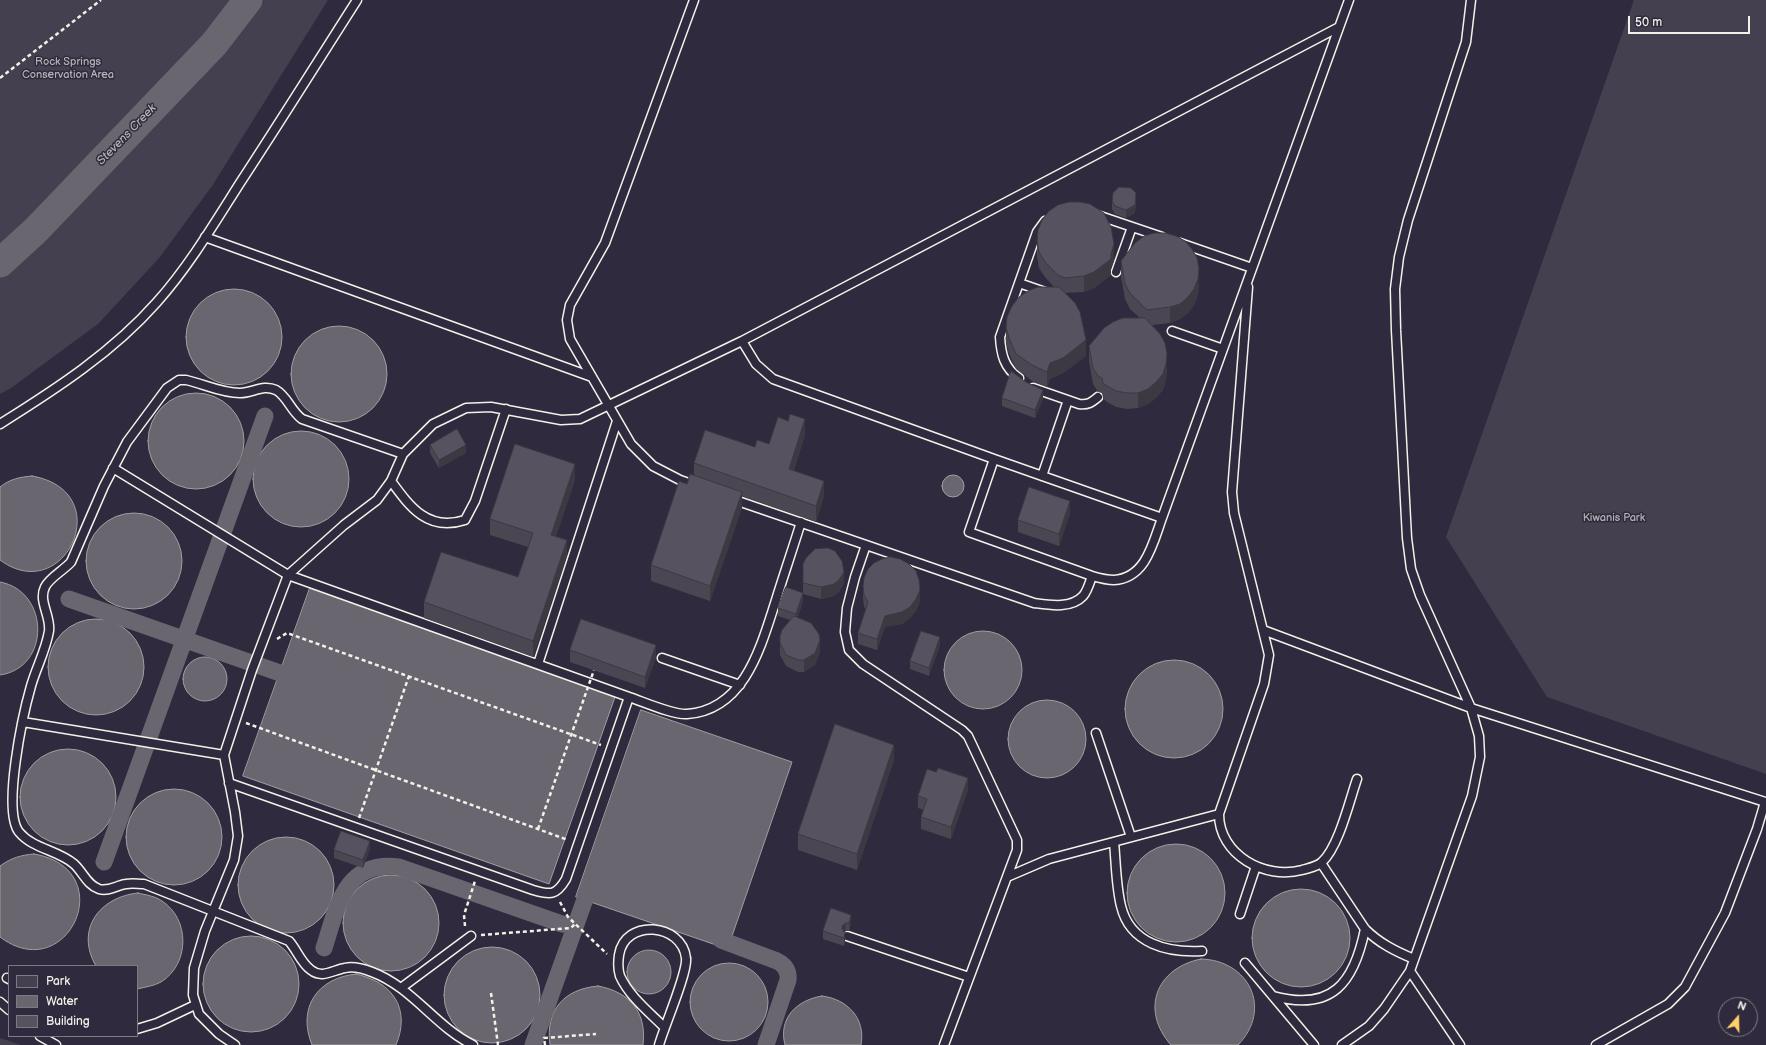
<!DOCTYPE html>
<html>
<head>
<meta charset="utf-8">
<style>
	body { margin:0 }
	#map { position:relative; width:1766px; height:1045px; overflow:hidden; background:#2f2a3d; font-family:"Balsamiq Sans",sans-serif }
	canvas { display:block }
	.legend { position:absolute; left:8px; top:965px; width:130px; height:72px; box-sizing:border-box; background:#2f2a3d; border:1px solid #7e7a81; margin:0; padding:5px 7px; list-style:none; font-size:12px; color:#f4f1e8 }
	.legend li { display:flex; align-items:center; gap:8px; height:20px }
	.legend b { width:20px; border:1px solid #7e7a81 }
	.north { position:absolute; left:1718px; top:997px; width:40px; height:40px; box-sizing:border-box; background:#2f2a3d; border:1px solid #7e7a81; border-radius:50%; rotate:20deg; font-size:11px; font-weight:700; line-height:16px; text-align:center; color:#f4f1e8 }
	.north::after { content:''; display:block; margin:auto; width:14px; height:18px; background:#ffd166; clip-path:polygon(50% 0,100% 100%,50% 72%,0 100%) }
	.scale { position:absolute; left:1628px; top:16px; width:122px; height:18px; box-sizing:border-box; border:2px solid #f4f1e8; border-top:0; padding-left:5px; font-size:12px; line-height:14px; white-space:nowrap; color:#f4f1e8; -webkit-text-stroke:3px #2f2a3d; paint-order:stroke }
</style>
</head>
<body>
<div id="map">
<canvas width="1766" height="1045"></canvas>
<ul class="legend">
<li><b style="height:11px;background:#454050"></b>Park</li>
<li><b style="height:11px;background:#6a6670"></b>Water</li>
<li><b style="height:11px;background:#56525f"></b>Building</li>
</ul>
<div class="north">N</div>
<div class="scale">50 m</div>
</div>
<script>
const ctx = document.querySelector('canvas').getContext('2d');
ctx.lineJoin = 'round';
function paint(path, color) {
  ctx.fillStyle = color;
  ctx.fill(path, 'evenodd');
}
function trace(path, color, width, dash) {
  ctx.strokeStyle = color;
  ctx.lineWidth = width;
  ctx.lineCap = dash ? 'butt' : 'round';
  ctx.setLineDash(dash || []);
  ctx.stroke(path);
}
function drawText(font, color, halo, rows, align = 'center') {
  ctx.font = font + ' "Balsamiq Sans",sans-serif';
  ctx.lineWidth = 3;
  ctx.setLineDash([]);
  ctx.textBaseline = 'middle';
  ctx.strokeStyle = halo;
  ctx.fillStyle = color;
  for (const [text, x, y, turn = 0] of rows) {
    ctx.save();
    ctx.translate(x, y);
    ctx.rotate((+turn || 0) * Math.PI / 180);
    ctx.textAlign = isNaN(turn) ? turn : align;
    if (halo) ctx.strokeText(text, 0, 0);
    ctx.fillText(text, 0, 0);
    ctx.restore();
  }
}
paint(new Path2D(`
	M0,0h328l-116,186 -52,71 -62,67 -87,64 -11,6z
	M1634,0h132v774l-219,-77 -101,-160z
	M0,1038l21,7h-21z`), '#454050');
const water = new Path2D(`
	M186 337a48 48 0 1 1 96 0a48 48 0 1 1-96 0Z
	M291 374a48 48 0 1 1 96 0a48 48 0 1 1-96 0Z
	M148 441a48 48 0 1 1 96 0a48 48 0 1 1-96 0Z
	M253 479a48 48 0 1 1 96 0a48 48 0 1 1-96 0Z
	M942 486a11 11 0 1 1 22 0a11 11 0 1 1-22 0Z
	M32,476c87,15 33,132 -32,84v-73c10,-8 20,-10 32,-11z
	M86 561a48 48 0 1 1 96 0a48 48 0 1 1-96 0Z
	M0,582c50,9 51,86 0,93z
	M310,588l305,109 -66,187 -306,-108z
	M48 667a48 48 0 1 1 96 0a48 48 0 1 1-96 0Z
	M944 670a39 39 0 1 1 78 0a39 39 0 1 1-78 0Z
	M183 679a22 22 0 1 1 44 0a22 22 0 1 1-44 0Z
	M1125 709a49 49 0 1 1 98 0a49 49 0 1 1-98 0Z
	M1008 739a39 39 0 1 1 78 0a39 39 0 1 1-78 0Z
	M641,710l151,52 -61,177 -9,-2 -3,9 -143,-49z
	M20 797a48 48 0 1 1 96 0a48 48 0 1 1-96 0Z
	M126 837a48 48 0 1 1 96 0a48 48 0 1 1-96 0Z
	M238 885a48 48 0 1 1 96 0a48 48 0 1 1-96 0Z
	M1127 893a49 49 0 1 1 98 0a49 49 0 1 1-98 0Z
	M34,854c88,15 34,134 -34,83v-71c11,-8 21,-11 34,-12z
	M343 923a48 48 0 1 1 96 0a48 48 0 1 1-96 0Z
	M1252 938a49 49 0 1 1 98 0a49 49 0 1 1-98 0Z
	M138,893c8,2 17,3 24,8 28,18 28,63 -1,81 -7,4 -16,5 -24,7v-23h-41c-21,-36 3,-69 42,-73z
	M203 984a48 48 0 1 1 96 0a48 48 0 1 1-96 0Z
	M444 995a48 48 0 1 1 96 0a48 48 0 1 1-96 0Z
	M627 972a22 22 0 1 1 44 0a22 22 0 1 1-44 0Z
	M1201,959c48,1 72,50 37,86h-67c-31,-35 -15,-77 30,-86z
	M690 1002a39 39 0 1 1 78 0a39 39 0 1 1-78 0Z
	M356,974c37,8 55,35 40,71h-84c-15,-37 5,-67 44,-71z
	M598,986c32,6 49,26 45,59h-93c-5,-35 14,-56 48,-59z
	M822,996c25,3 44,22 39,49h-76c-7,-27 12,-45 37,-49z`);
paint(water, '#6a6670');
trace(water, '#a19ea0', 1);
trace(new Path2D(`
	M69,599l211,74
	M104,862l161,-446
	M721,940l56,21c8,4 12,10 11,19l-22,65
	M324,948c13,-40 20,-88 75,-81l163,57 10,1 4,-3
	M533,1045l52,-146`), '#6a6670', 17);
trace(new Path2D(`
	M0,263l36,-33 178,-186 34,-44`), '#6a6670', 29);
const lane = new Path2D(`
	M694,0l-89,243 -35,62 -3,15 3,19 61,105 22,22 27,14 17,6
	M1339,27l-597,314 14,23 17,15 221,80 -25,73 123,44c7,2 15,4 22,4 32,-2 39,-37 48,-62l187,-518
	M1097,215l65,22
	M205,237l387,140
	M1180,243l72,25
	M1116,272l16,-45
	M1019,283l26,9
	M1248,287l-16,205 2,21 35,142 -5,29 -45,130c0,41 46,66 83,56 6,-2 15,-3 20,-8 17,-16 27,-60 35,-83
	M1172,331l51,18
	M1019,378c-15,-10 -18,-24 -19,-41l37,-105 8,-11
	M1033,388l46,16c9,1 12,-1 19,-7
	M0,424c56,-35 113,-72 157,-122 32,-36 57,-78 83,-119 40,-61 78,-122 117,-183
	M403,454l-101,-35c-11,-8 -15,-23 -26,-29 -13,-6 -23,3 -36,3 -19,0 -36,-9 -54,-13h-7l-12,8 -40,54 -23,44 -33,76c-7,8 -22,16 -26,25 -7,14 6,29 4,44 -3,19 -13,37 -18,55 -8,28 -29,124 -12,146 14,17 39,18 55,32 9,8 13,21 25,25 10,3 18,-4 27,-5 6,-1 12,0 18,0l145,57c8,9 12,22 22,29 11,9 22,0 34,-2 8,-2 19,1 27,4 40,15 64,55 101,73
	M994,459l168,59
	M113,468l175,107 341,122c15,5 44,18 58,17 58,-4 74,-68 89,-114 8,-26 17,-52 25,-78
	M1042,476l26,-76
	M391,481c19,26 37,51 74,39l10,-19 31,-92
	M732,499l134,46
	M1263,630l208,78 294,94 -8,27 -32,84 -40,74 -17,17 -72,41
	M662,658l78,27
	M538,664l79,-243
	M23,722l201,33
	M1096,733l35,104
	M229,783l304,107c17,5 23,6 33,-11l63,-182
	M1114,842c2,21 2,44 7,64 9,38 47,47 81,45
	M1321,863l44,66c14,14 30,22 49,30
	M1007,877l42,-18 170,-45
	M1240,914l16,-48
	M847,936l122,41
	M1245,963l69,82
	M1410,971l50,74
	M7,978l2,1
	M401,988l70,-52
	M1273,996c59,16 81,-13 92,-67
	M0,1002l9,8
	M137,1029l20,-6 38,-18
	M40,1036l16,9
	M235,1045l-16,-11 -20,-20 -6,-19 1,-27 11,-37 29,-71 4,-24 -3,-24 -11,-57 28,-85 36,-95 56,-50 33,-25 14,-19 12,-27 30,-30 33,-16 25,-1 70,13 19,-1 162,-78
	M659,1045c5,-18 29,-73 27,-87 -4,-35 -61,-40 -67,-3 -1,7 -1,15 1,21 9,20 29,36 44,51
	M944,1045l73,-195v-10l-49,-104 -6,-6 -99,-66 -14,-14 -4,-18 2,-24 8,-31 11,-32 168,58c15,2 37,6 49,-7 4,-4 7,-14 9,-20
	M1342,1045l27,-19 15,-17 26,-38 62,-175 8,-39 -1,-21 -8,-28 -51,-113 -9,-26 -4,-31 -11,-208 -1,-41 4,-32 9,-37 58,-178 5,-42`);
trace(lane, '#f4f1e8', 11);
trace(new Path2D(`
	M0,78l101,-78
	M277,639l10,-6 314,112
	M246,723l322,117
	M359,818l50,-142
	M560,902l8,15 39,37
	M465,926l-1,-11 11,-34
	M481,935l90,-7 4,-4
	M491,993l7,52
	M545,1045l-1,-7 52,-4`), '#f4f1e8', 2.5, [4, 3]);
trace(lane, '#2f2a3d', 8);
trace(new Path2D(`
	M538,829l56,-159`), '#f4f1e8', 2.5, [4, 3]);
paint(new Path2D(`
	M1112,201h24l-1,12 -9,5 -11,-4 -3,-5z
	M1037,241l77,19 -3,9v6l-17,13 -10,4 -19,1 21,63 -23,17 -13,6 -3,8 -15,-6 -16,-12 -7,-16 -3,-11v-15l48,-40 -9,-10 -6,-9 -2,-11z
	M1121,261l78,23 -1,11 -4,10 -6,8 -8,6 -10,4 -18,2 15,44 -1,11 -3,10 -7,8 -8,6 -10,4 -11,1 -11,-2 -9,-5 -4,-4 -1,-5 -4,-1 -5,-8 -4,-23v-15l51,-28 -10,-9 -5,-10 -4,-22z
	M1002,398h41l-8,20 -33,-12z
	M805,435l-11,35 30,26 -8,26 -74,-26v12l-32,93 -59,-20v-16l36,-81 7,-9v-12l75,-19z
	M430,445l36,8 -27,15 -9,-15z
	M575,480l-19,56 11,19 -34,102 -109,-39v-16l94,-25 10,-30 -38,-12v-16z
	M1070,513l-11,33 -41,-14v-12z
	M803,564l41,19 -5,9 -5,4 -13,3 -18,-5z
	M863,586l57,15 -4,10 -6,7 -8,6 -17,3 -8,23 -19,-6v-11l8,-24 -2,-2 -1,-9z
	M803,601l-5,16 22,35 -5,13 -11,7h-6l-12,-6 -6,-11v-19l10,-16 -12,-4v-8z
	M940,645l-11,31 -19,-7v-8z
	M570,650l86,7 -11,31 -75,-26z
	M894,760l-37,110 -59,-20v-16z
	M936,772l32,18 -17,49 -30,-10v-12l3,-7 -6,-2v-12z
	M370,849l-7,19 -29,-10v-8z
	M851,915v8l-2,8h-3l-2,1 1,9 -1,5 -21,-7v-8z`), '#4a4752');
paint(new Path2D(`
	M1136,193l-1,20 -9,5v-8z
	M1114,244v16l-3,9v6l-17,13 -10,4v-16l27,-22z
	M1199,269l-1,26 -4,10 -6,8 -8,6 -10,4v-16z
	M1086,340v16l-23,17 -13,6 -3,8v-15l3,-9z
	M1167,354l-1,26 -3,10 -7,8 -8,6 -10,4v-15z
	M1043,390v8l-8,20v-8z
	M805,419v16l-16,49v-15z
	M466,445v8l-27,15v-8z
	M575,464v16l-24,70v-15z
	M824,481v15l-8,26v-16z
	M742,492v16l-32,93v-15z
	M1070,501v12l-11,33v-12z
	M567,540v15l-34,102v-16z
	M844,572v11l-5,9 -5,4 -13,3v-12z
	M920,590v11l-4,10 -6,7 -8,6 -17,3 -8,23v-11l8,-23z
	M803,593v8l-7,21v-8z
	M940,637v8l-11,31v-8z
	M820,640v12l-5,13 -11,7v-12z
	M656,645v12l-11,31v-11z
	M894,745v15l-37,110v-16z
	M968,778v12l-17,49v-12z
	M370,841v8l-7,19v-8z
	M851,915v8l-2,8v-8z
	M846,923v8l-4,3v3v-11z
	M845,933v8l-1,5v-8z`), '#3c3942');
const building = new Path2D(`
	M1119,187l12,1 5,5 -1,12 -9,5 -11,-4 -3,-5 1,-8z
	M1069,202h11l10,2 14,9 7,14 3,17 -3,10v5l-17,13 -10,4 -19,2 -7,-3 -13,-13 -6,-10 -2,-11 1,-11 4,-10 7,-9 9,-6z
	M1155,233h11l10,3 9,5 7,8 5,9 2,11 -1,10 -4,10 -6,8 -8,7 -10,3 -23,3 -17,-17 -5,-9 -4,-23 14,-18 9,-7z
	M1038,287h21l16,16 5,9 6,28 -23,18 -13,5 -3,9 -15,-7 -16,-11 -7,-16 -3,-11 1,-10 5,-11 7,-9 9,-6z
	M1123,318h22l15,16 5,9 2,11 -1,10 -3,10 -7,8 -8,7 -10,4h-11l-11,-2 -9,-5 -4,-3 -1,-5 -4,-2 -5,-8 -4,-22 15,-18 9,-6z
	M1011,371l15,11 17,8 -8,20 -33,-12z
	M790,414l15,5 -16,50 35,12 -8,25 -122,-43 11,-33 50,17 2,-7 12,4 9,-27 10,4z
	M457,429l9,16 -27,15 -9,-15z
	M515,444l60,20 -24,71 16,5 -34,101 -109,-39 17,-50 77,25 15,-44 -43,-14z
	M690,474l52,18 -32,94 -59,-21 28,-84 8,3z
	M1029,487l41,14 -11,33 -41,-14z
	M828,548l7,3 7,10 2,11 -5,8 -5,4 -13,3 -18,-4v-19l3,-6 9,-9z
	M891,557l9,2 9,5 7,7 3,9 1,10 -4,9 -6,8 -8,5 -17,4 -8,23 -19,-6 10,-31 -4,-7 -1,-9 1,-8 4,-9 6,-6 8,-4z
	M786,587l17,6 -7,21 -18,-6z
	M794,616l17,7 8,11 1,6 -5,13 -11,7h-6l-12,-5 -6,-12v-7l2,-6z
	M581,619l75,26 -11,32 -75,-27z
	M921,631l19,6 -11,31 -19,-7z
	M835,724l59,21 -37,109 -59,-20z
	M938,768l30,10 -17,49 -30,-10 6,-18 -9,-3 9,-27 9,3z
	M341,831l29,10 -7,19 -29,-10z
	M831,908l20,7 -2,8h-3l-4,3v3l3,4 -1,5 -21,-7z`);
paint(building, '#56525f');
trace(building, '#3c3942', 1);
drawText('11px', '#b7b3b3', '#2f2a3d', [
	["Rock Springs",68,62],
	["Conservation Area",68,75],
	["Kiwanis Park",1614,518]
]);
drawText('italic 12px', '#b6b2b2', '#2f2a3d', [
	["Stevens Creek",127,135,-46]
]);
</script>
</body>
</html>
